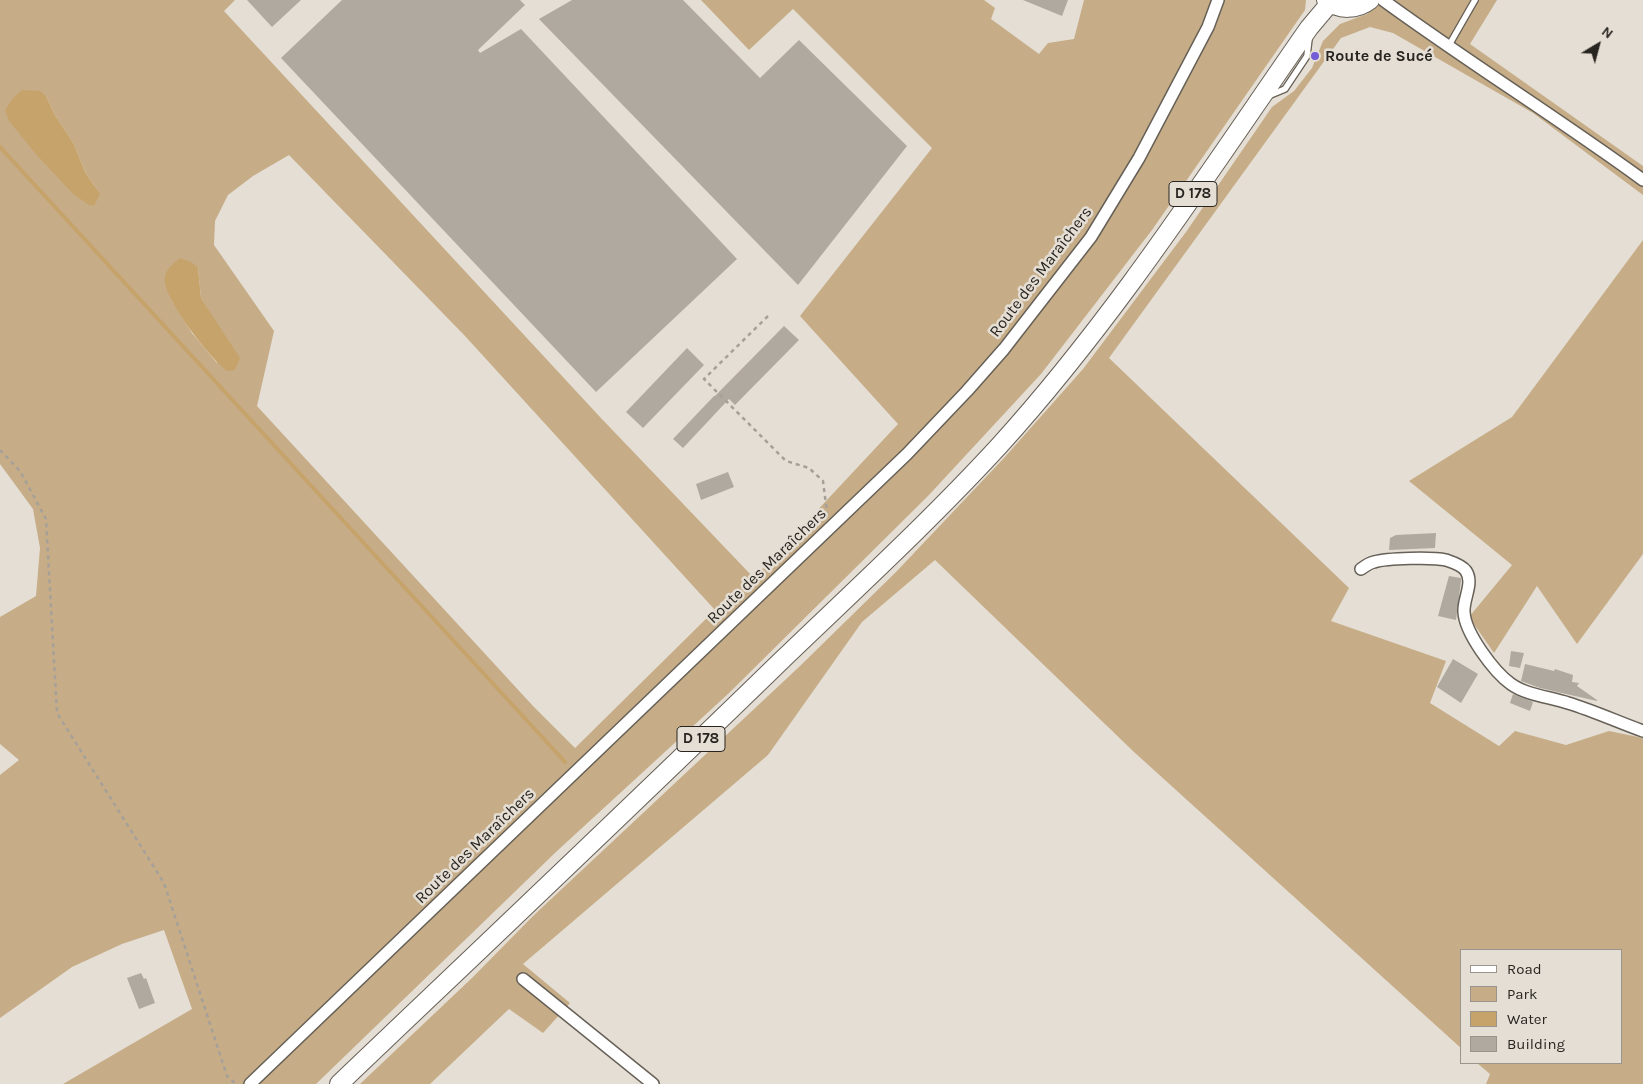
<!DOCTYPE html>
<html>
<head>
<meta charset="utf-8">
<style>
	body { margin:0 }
	#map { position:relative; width:1643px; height:1084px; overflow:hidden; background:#e5ded4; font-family:Karla,sans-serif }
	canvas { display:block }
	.legend { position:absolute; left:1460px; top:949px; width:162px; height:115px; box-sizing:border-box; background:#e5ded4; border:1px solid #99948c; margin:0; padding:6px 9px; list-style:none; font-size:15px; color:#282521 }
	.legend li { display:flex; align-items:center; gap:10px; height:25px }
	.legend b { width:25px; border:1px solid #99948c }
	.north { position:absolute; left:1573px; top:20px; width:50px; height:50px; -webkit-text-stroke:4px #e5ded4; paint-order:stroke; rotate:37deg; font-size:14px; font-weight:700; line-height:20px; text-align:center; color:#282521 }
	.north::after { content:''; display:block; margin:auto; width:18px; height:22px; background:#282521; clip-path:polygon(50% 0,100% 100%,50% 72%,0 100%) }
</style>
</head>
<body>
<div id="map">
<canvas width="1643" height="1084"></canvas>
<ul class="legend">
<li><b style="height:6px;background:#fff"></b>Road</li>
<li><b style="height:14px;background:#c6ad87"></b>Park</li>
<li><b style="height:14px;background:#c7a36c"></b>Water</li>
<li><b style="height:14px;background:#b0a99f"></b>Building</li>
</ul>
<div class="north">N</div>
</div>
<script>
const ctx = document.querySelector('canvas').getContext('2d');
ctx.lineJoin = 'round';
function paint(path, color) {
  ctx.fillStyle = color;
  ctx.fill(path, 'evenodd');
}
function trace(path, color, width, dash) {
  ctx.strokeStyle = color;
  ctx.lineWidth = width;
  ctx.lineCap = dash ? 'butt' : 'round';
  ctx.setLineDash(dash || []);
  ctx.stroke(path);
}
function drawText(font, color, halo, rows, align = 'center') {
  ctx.font = font + ' Karla,sans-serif';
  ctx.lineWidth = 5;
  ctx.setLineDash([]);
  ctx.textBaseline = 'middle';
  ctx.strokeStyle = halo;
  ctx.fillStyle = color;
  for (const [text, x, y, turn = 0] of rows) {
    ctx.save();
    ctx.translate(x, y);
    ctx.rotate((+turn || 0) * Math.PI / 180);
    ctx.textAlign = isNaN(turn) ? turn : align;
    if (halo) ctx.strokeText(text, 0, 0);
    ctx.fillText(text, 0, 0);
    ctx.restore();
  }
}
paint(new Path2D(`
	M0,0h235l-11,11 376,406 154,161 144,-154 -98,-108 132,-168 -139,-139 -44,41 -48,-50h283l11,8 -4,11 48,35 9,-11 26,-4 10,-39h222l-1,10 -153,220 -111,144 -113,122 -200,198 -171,157 -241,233h-253l129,-75 -28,-79 -42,14 -50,23 -72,51v-243l19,-15 -19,-16v-127l36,-21 4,-48 -7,-39 -33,-45zM22,90l24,6 9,19 19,29 11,28 15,22zM289,155l176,181 250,274 -140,138 -42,-42 -276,-300 17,-75 -60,-86 1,-24 13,-26 25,-19zM198,268l3,30 8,13 8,52 -25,-30 -20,-32z
	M1379,0h118l-27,44 173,122v29l-110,-82 -140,-80 -23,-6 -29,11 -232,320 240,230 -18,33 115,40 -16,42 69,43 16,-15 51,14 43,-14 34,7v346h-157l4,-10 -13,-11h145v-113h-160v99l-328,-297 -199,-192 -73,62 -94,133 -245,209 47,39 -27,30 -34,-24 -79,75h-70l113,-107 60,-61 267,-250 96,-94 108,-114 79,-89 103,-137 86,-125 22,-16 18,-23 11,-27 17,-17 27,-10z
	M1643,240v314l-66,90 -40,-58 -43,67 -25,-36 43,-52 -103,-84 103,-64z`), '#c6ad87');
paint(new Path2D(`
	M22,90l18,1 6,5 9,19 19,29 11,28 15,22 -6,12 -5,-1 -17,-12 -37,-40 -26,-32 -4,-11 8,-12z
	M180,258l11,4 7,6 3,30 39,60 -5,12 -8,1c-16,-12 -67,-75 -62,-95 2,-8 9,-13 15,-18z`), '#c7a36c');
trace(new Path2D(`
	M0,147l565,615`), '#c7a36c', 4);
paint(new Path2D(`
	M247,0h54l-29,27z
	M342,0h178l5,5 -47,45 2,3 41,-24 216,230 -141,133 -315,-334z
	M572,0h111l77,78 39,-38 108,106 -109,139 -259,-266z
	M1023,0h45l-6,16z
	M784,326l15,14 -64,65 -6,-6 -46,49 -10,-9 41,-43h1z
	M687,348l17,17 -61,63 -17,-16z
	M728,472l6,15 -33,13 -5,-16z
	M1436,533l-1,15 -46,2 1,-12 6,-3z
	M1449,576l12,2v3l-5,39 -18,-4z
	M1511,651l13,2 -4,15 -11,-2z
	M1453,659l25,15 -17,29 -24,-16z
	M1525,664l29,7 1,-2 18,6 -1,7 7,1 -2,3 20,14v1l-57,-13 -19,-7z
	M1513,694l20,8 -3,9 -20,-8z
	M141,973l3,6 2,-1 9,25 -16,6 -12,-31z`), '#b0a99f');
const service = new Path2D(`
	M1448,47l27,-47
	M1268,96l17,-7 22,-33 2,-17`);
const minor = new Path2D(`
	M1383,0c85,62 175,118 260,180
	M1361,569c4,-3 8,-6 13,-7 13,-4 59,-5 72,-2 6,2 16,5 20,11 8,12 -3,28 -2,41 1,21 30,60 47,72 15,11 39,13 57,19 26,8 50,19 75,28
	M523,979l130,105
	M250,1084l657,-630 60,-63 37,-42 87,-112 48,-79 69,-131 10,-27`);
const primary = new Path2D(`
	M1326,0c13,11 31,10 44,0
	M339,1084c148,-141 297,-282 444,-425 73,-70 148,-139 216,-213 117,-129 211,-276 310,-418l21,-25`);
trace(service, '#666057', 8);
trace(minor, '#666057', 14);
trace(primary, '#666057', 20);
trace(new Path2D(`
	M768,316l-64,63 82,82 23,7 14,13 4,32
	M0,450l20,21 26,48 11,194 107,170 63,193 9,8`), '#a6a098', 2.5, [4, 4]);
trace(service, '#fff', 5.5);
trace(minor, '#fff', 11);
trace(primary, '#fff', 18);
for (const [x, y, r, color] of [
	[1315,56,5,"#735cd6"]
]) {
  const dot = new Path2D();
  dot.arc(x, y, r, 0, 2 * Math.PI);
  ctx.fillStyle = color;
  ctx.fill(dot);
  trace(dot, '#e5ded4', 2);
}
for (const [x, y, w] of [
	[1193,194,48],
	[701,739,48]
]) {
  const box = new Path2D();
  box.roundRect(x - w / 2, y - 12.5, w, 25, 4);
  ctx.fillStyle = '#e5ded4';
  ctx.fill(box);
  trace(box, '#282521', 1);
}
drawText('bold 15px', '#282521', null, [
	["D 178",1193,194],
	["D 178",701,739]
]);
drawText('bold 16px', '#282521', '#e5ded4', [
	["Route de Sucé",1325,56]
], 'left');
drawText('16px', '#282521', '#e5ded4', [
	["Route des Maraîchers",1041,272,-53],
	["Route des Maraîchers",767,566,-44],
	["Route des Maraîchers",475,846,-44]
]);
</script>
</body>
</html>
